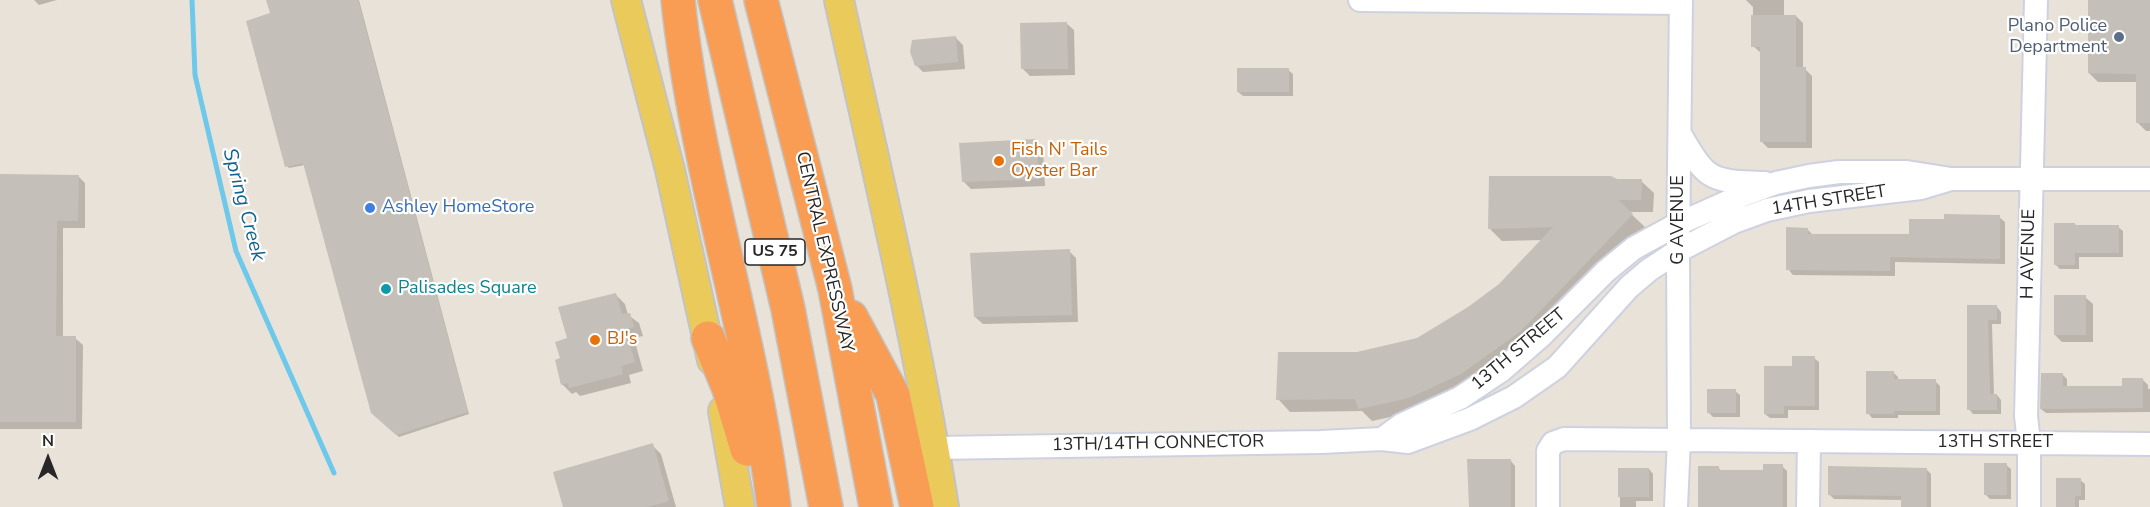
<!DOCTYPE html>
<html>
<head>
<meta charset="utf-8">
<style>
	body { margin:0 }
	#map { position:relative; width:2150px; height:507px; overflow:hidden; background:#e9e2d8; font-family:"Nunito Sans",sans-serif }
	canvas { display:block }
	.north { position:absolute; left:18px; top:429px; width:60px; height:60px; -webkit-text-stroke:4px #fff; paint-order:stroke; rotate:0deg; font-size:16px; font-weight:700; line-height:24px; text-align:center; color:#272727 }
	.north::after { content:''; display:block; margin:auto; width:21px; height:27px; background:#272727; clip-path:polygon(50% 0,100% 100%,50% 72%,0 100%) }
</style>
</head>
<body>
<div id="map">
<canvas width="2150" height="507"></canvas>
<div class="north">N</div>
</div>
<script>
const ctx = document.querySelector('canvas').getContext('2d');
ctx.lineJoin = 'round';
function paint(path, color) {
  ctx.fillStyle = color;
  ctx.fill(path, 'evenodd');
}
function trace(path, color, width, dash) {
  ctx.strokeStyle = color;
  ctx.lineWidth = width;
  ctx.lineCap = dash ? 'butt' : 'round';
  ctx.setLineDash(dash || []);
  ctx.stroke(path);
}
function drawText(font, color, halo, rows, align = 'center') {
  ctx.font = font + ' "Nunito Sans",sans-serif';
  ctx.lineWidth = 4.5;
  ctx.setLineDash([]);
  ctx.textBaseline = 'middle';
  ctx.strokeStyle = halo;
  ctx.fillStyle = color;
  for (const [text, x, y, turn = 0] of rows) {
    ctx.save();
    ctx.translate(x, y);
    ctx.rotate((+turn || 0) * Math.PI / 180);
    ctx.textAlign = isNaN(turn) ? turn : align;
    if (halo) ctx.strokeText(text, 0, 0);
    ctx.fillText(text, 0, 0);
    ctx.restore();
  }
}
paint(new Path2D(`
	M34,0h23l-18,5z
	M268,0h91l110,414 -70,23 -26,-25 -68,-247 -16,3 -2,-2 -16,-152z
	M1746,0h38v16h12l7,7v46h2l7,7v72h-44l-7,-7v-88l-8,-7v-39z
	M2095,0h55v131h-4l-9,-9 1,-40h-40l-9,-9z
	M1066,23l8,7 1,45 -45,1 -7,-7z
	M956,38l7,7 2,24 -42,3 -7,-7z
	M1288,70l5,4v22h-50l-5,-4z
	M1036,140l7,8 2,38 -74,3 -7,-7z
	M0,176h78l7,7v45h-22v110h12l8,7 -1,84h-82z
	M1641,181l13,12 -1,19h-24l16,15 -112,116 -111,67 -50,11 -10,-10 -72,1 -12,-13 79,-45 60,-14 51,-31 32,-24 43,-45 -41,1 -12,-12z
	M1999,217l6,5v42l-110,-2v14l-102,-1 -5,-6 19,-40 6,6h98l34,-15z
	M2075,224l2,3h41l5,4v26h-44v12h-19l-5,-5z
	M1069,251l7,7 2,64 -95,2 -8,-7z
	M615,294l10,10 3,11 11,8 4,13 -9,2 9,33 -14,4 2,8 -51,13 -4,-4 -4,2 -10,-10v-25l7,-20z
	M2085,297l8,7v38h-31l-7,-7z
	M1969,307h28l4,5v12h-9l2,71h3l4,5v14h-28l-4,-5z
	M1814,358l5,4v48h-31v8h-18l-5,-4 29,-46z
	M1893,372l5,5v4h37l5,5v29h-42v3h-26l-4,-5z
	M2062,374l5,5v8h57l19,-7 5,5v4h2v23l-104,1 -5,-4z
	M1735,391l5,4v22h-27l-4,-4z
	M652,445l9,9 15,53h-112z
	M1511,461l4,5v41h-44z
	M2006,465l5,4v30h-21l-5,-5z
	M1782,466l5,5v36h-87l18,-40 4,5h43z
	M1620,469h29l4,5v27h-17v6h-16z
	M1927,470l4,4v33h-28v-7l-69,-1 -5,-5z
	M2080,480l5,4v16h-6v7h-22z`), '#0003');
trace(new Path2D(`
	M192,0l3,75 41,176 98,222`), '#6dc8ea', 5);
paint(new Path2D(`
	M266,0h92l110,412 -72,23 -25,-22 -68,-250 -18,4 -39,-146 24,-8z
	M2088,0h62v123h-14v-49l-48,-1z
	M1751,15h45v52h10v75h-46v-95h-9z
	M1067,22l1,47h-47l-1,-46z
	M956,36l2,26 -43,4 -5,-14 2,-12z
	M1237,68h52v24h-52z
	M1036,139l3,40 -77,3 -3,-39z
	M0,174l79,1 -1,46h-21l-1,115h20v86h-76z
	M1489,176h122l6,3h25l-1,21h-22l14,14 -112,117 -60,43 -52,24 -51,11 -3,-10 -79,1 2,-48h79l60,-14 51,-31 31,-23 54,-57 -65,2z
	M1944,214l56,1v44l-110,-2v14l-104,-1v-43l22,1v6h101v-15h35z
	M2054,223h21v2h44v28h-44v12h-21z
	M1070,249l2,66 -98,2 -4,-64z
	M616,293l6,21 8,-1 4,14 -9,2 10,33 -14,4 2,8 -54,14 -1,-5 -7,2 -6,-25 5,-2 -5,-16 12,-4 -9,-31z
	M2054,295h32v40h-32z
	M1967,305h30v15h-9l2,74h7v16h-30z
	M1792,356h23v50h-31v8h-20v-48h28z
	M1866,371h28v8h42v32h-42v3h-28z
	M2041,373h22v13h59v-8h21v30l-103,1z
	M1707,389h29v24h-29z
	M653,443l16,58 -22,6h-84l-10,-35z
	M1467,459h44v48h-42z
	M1984,463h23v32h-23z
	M1763,464h20v43h-85v-41h21v4h44z
	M1828,466l99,2v39h-26v-11l-73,-1z
	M1618,468h31v29h-31z
	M2056,478h25v18h-6v11h-19z`), '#c4bfb8');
const minor = new Path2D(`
	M1360,0l321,3
	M1680,134c28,48 30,47 85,49
	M1382,439l19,-14 59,-27 42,-28 39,-34 65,-65 28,-23 44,-24 65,-29 33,-12 33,-7 30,-4h68l44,7h199
	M935,448l386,-6 61,-3 26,3 62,-23 44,-22 43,-30 72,-80 20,-17 29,-19 56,-29 33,-12 42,-9 112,-13 30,-9
	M1548,507v-56l5,-8 11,-4 586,5
	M1676,507l3,-68 -1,-188 3,-251
	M1808,507l1,-66
	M2029,507v-64l-3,-27 10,-416`);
const major = new Path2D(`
	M626,0l44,170 42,190
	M839,0c37,169 78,336 105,507
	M723,411l17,96`);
const highway = new Path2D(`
	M678,0c18,172 75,336 96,507
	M715,0l73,309 38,198
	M761,0l74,289 41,218
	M851,317l42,78 24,112
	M708,338l21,51 18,60`);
trace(minor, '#ced1e0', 26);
trace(major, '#c3c3c3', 32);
trace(highway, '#c3c3c3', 36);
trace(minor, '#fff', 22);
trace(major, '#ebca5c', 28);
trace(highway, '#f99c54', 33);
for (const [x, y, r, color] of [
	[2119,37,6,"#5c6f8a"],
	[999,161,6,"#e8710a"],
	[370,208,6,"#3f7fe0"],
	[386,289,6,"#0f9aa8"],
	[595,340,6,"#e8710a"]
]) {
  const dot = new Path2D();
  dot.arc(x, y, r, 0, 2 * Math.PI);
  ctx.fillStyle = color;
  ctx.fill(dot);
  trace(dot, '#fff', 2);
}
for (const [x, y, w] of [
	[775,252,60]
]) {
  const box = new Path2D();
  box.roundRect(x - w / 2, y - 13, w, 26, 4.5);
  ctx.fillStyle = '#fff';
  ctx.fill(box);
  trace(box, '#272727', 1.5);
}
drawText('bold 16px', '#272727', null, [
	["US 75",775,252]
]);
drawText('18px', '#4e5e75', '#fff', [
	["Plano Police",2107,27],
	["Department",2107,48]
], 'right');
drawText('18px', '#c56008', '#fff', [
	["Fish N' Tails",1011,151],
	["Oyster Bar",1011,172],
	["BJ's",607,340]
], 'left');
drawText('18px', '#272727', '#fff', [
	["14TH STREET",1829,201,-9],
	["G AVENUE",1679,220,-90],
	["CENTRAL EXPRESSWAY",824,252,77],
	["H AVENUE",2029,254,-89],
	["13TH STREET",1519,350,-40],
	["13TH STREET",1995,443],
	["13TH/14TH CONNECTOR",1158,444,-1]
]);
drawText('18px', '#366cbe', '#fff', [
	["Ashley HomeStore",382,208]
], 'left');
drawText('18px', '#0d838f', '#fff', [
	["Palisades Square",398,289]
], 'left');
drawText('italic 20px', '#116491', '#fff', [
	["Spring Creek",243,205,75]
]);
</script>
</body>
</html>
